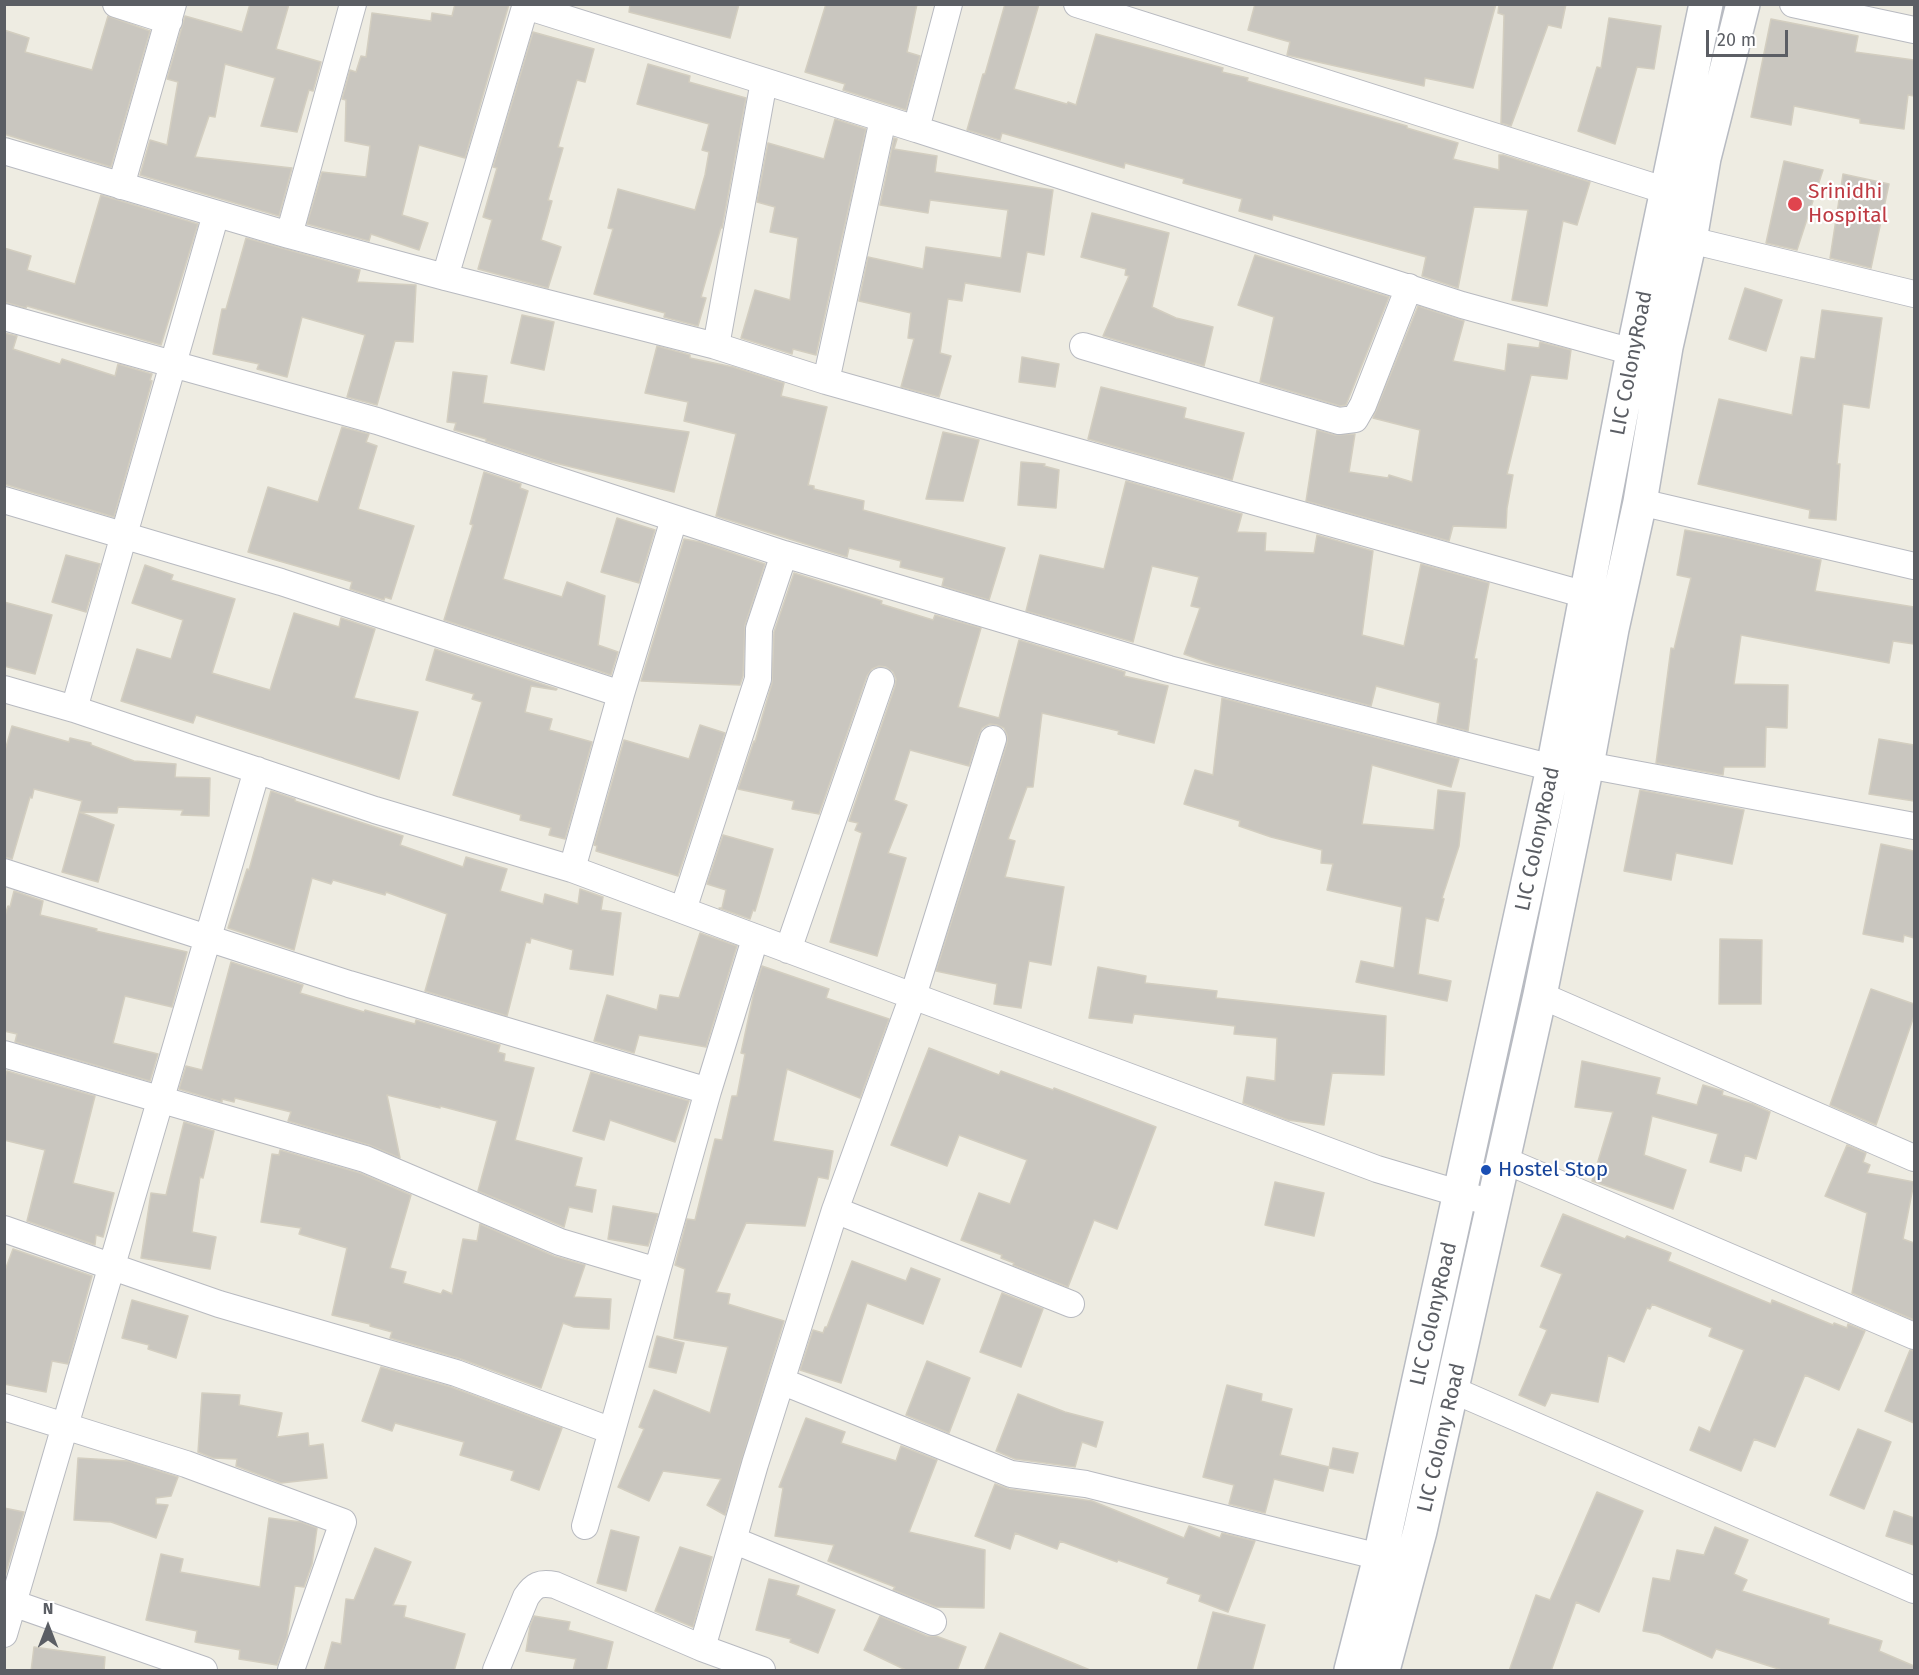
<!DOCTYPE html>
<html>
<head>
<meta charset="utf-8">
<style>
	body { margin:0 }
	#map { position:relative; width:1919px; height:1675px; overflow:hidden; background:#eeece2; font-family:"Fira Sans",sans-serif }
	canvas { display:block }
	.frame { position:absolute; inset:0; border:6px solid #5b5e64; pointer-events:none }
	.north { position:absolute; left:18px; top:1597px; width:60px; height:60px; -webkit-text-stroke:4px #fff; paint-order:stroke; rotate:0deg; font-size:16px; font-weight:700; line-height:24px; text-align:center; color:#5b5e64 }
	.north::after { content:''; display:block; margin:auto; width:21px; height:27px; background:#5b5e64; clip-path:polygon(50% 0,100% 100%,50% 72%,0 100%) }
	.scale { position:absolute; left:1706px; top:30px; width:82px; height:27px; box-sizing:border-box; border:3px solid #5b5e64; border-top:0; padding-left:8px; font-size:18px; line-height:21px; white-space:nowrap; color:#5b5e64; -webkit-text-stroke:4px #fff; paint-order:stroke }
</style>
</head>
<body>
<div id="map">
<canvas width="1919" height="1675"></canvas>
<div class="frame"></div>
<div class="north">N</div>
<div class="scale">20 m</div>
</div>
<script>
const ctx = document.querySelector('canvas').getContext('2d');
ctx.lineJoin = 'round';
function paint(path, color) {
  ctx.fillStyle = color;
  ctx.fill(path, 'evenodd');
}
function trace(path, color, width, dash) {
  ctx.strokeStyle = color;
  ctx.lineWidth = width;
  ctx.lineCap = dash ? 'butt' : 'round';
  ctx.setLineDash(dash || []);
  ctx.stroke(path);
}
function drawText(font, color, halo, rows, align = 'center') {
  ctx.font = font + ' "Fira Sans",sans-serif';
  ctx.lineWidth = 4.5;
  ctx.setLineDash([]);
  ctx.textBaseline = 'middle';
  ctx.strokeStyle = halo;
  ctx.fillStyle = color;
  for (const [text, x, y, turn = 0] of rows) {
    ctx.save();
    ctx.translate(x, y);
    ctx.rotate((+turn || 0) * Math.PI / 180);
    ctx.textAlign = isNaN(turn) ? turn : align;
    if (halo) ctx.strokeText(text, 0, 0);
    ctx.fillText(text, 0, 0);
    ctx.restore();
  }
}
const building = new Path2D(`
	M250,4h39l-13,45 45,13 -8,29 -4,-1 -12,42 -36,-6 14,-48 -50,-14 -10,53 -6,-1 -14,41 97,11 -13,48 -139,-41 10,-35 17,5 11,-63 -11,-3 18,-63 57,16z
	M455,4h54l-44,154 -46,-13 -17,70 26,8 -9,27 -48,-16 -2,7 -62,-17 15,-52 44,5 4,-31 -25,-5 1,-41 -4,-1 8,-29 6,2 5,-16 5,1 6,-44 59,8 1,-8 20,3z
	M630,4h109l-9,34 -101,-26z
	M826,4h91l-10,48 13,4 -14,54 -63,-20 2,-6 -40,-12z
	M1005,4h34l-25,85 53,15 1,-2 8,3 20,-71 127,34 -1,4 26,6 -1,3 160,45v2l51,15 -5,16 46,11v-15h4l87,27 -13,43 -14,-4 -16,85 -35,-6 16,-90 -54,-3 -16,81 -36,-12 4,-19 -153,-42 -1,5 -33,-9 3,-12 -59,-16 1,-4 -59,-16 -1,5 -122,-35 -2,7 -33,-10 16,-56h2z
	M1255,4h241l-23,84 -48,-10 -1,8 -137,-31 3,-13 -42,-12z
	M1499,4h67l-5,24 -13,-3 -37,101 -10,-3 3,-108 -6,-2z
	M108,16l42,15 -39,136 -107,-33v-104l25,8 -4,14 67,18z
	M1609,18l52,8 -7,43 -17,-2 -22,77 -37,-13 19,-64 4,1z
	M1771,19l87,17 -3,16 59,8v36l-6,-1 -4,34 -44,-6v-4l-66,-13 -3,19 -40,-8z
	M533,32l61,17 -9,33 -8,-2 -19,67 5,1 -15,52 4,1 -11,39 20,7 -13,41 -70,-19 14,-49 -9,-3 14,-49 -4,-1z
	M648,64l42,12 -1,6 57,16 -24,130 -1,-1 -20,70 5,1 -8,28 -34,-9 1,-4 -71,-19 19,-65 -5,-1 10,-39 77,21 10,-35 4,-23 -7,-2 7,-26 -72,-20z
	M835,119l31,10 -50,226 -23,-6 -1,5 -51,-16 14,-48 35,10 8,-62 -28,-6 5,-25 -18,-5 11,-59 56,16z
	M894,138l3,1 -3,10 43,7 -2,16 118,18 -9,65 -17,-3 -7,40 -55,-9 -3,18 -14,-2 -8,54 11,3 -12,41 -38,-10 13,-48 -6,-1 3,-25 -52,-12 9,-44 55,12 3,-22 75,11 7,-48 -78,-10 -2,13 -48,-8z
	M1784,161l39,9 -26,80 -31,-7z
	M1843,174l46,10 -18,84 -41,-10z
	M101,195l97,29 -37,121 -134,-39 -1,2 -22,-6v-54l27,8 -4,14 48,14z
	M1092,213l77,20 -17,74 24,11 37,9 -9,39 -101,-30 26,-60 -4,-1 1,-6 -45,-12z
	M246,238l114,32 -3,12 59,3 -3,57 -18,-1 -18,64 -30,-8 18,-62 -63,-18 -15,60 -30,-8 2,-5 -46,-10 9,-45h4z
	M1255,255l134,42 -43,108 -6,1 -80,-24 14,-65 -36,-12z
	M1745,288l37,12 -16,51 -37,-12z
	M1418,306l46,15 -11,40 52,10 3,-27 31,4 1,-6 31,8 -4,29 -36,-4 -24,99 6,1 -6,33 -1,20 -53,-2 -4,15 -143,-40 11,-71 18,5 20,-1 -6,38 39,6 1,-3 23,7 8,-52 -47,-12z
	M1822,310l60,8 -13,90 -26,-4 -6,60h3l-4,56 -27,-2 1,-8 -112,-26 21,-85 73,16 9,-58 14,2z
	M522,315l32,7 -10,48 -33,-7z
	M4,333l13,3 -4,13 47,15 2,-5 53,17 3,-12 34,10 -2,6 2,1 -38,136 -110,-33z
	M657,346l33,9v3l43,9 51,16 -3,13 46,11 -19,78 6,1v3l50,12 -1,9 142,38 -16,52 -47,-14 2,-8 -44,-11 1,-6 -52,-13 -2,9 -131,-41 20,-82 -52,-13 4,-19 -43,-9z
	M1022,357l37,7 -4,23 -36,-5z
	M453,372l34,4 -4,27 206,29 -15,60 -123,-30 -65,-21v-2l-32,-9 2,-7 -9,-1z
	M1101,387l85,21 -2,10 60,15 -12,47 -144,-41z
	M342,427l27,7 -3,8 11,4 -19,63 56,17 -23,73 -6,-2 -1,3 -34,-11 2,-7 -104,-30 20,-65 50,15z
	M943,432l36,8 -16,61 -37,-2z
	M1021,462l24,2 -1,2 15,4 -3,38 -38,-3z
	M484,472l37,12 -1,4 8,3 -25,88 59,18 5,-15 38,14 -7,49 20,7 -7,23 -167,-55 29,-95 -3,-1z
	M1126,481l116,33 -5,18 29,1 -1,18 49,2 3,-18 56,16 -11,84 42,11 17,-82 68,19 -15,76h3l-9,72 -31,-8 3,-20 -64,-17 -5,20 -156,-41 -31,-11 16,-46 -9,-2 8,-29 -47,-11 -19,76 -107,-31 14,-56 64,14z
	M617,518l38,12 -16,53 -38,-11z
	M1685,530l44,8 92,22 -6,31 99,16v37l-21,-3 -4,22 -148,-28 -7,49 54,1 -1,43 -21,-1 -1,40h-41l-1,8 -67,-12 15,-115 3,1 17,-71 -14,-3z
	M684,539l16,3 65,22 -20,61 -2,51 -3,9 -99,-4z
	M66,555l34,9 -14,48 -34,-10z
	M145,565l28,10 -2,5 64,19 -23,74 58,17 24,-77 45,14 2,-9 34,11 -21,69 64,14 -19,67 -203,-64 -3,8 -72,-22 16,-52 34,10 12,-39 -51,-17z
	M794,573l88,28 -1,3 52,16 2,-5 46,13 -23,79 41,11 20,-78 106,32 -1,4 44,10 -14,57 -36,-9 1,-3 -77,-18 -9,74h-6l-19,52 7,2 -10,36 59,10 -13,78 -22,-4 -8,47 -27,-4 3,-20 -61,-13 71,-228v-8l-3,-7 -7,-3 -7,-1 -8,4 -3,7 -10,31 -59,-16 -16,50 13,5 -19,48 18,5 -29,98 -47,-14 32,-109 -7,-3 3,-7 -9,-2 46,-135 1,-7 -3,-7 -7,-5 -7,-1 -7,3 -5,7 -48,138 -27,-5 2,-8 -56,-12 16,-48 1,1 17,-59 2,-51z
	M4,602l48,13 -17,59 -31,-8z
	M435,649l122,40 -1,1 -25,-4 -6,26 27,7 -3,11 43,12 -27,97 -16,-4 2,-7 -31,-8 1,-5 -68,-20 29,-93 -10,-3 2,-5 -48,-14z
	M1222,698l237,61 -8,28 -79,-22 -10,59 72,6 4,-40 27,3 -6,53 -17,52 2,1 -6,22 -12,-3 -8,56 33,7 -4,20 -91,-19 5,-21 33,7 8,-61 -75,-17 6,-26 -12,-1 1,-13 -51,-13 -32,-11 1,-5 -56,-17 11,-34 18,5z
	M700,725l25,8 -47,143 -82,-25 1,-5 -3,-1 30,-105 65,19z
	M12,726l57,16 1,-4 21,5v2l43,16 42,3 -1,13 35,1 -1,38 -28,-1 2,-5 -65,-3 -1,6 -38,-1 3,-11 -48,-12 -2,9 -2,-1 -18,62 -8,-2v-103z
	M1879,739l35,6v56l-45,-7z
	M1640,790l104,20 -12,54 -56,-11 -5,27 -47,-9z
	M271,791l24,8v2l108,35 -3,9 63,22 3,-10 41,12 -7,22 43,13 2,-10 33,10 2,-15 23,8 -2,13 20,3 -8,62 -43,-6 3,-19 -42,-12 -1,5 -4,-1 -19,74 -82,-25 22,-77 -61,-22 -1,3 -52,-15 -2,4 -19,-6 -18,72 -66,-22 19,-59 2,1z
	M79,812l35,13 -16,57 -36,-10z
	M723,835l50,14 -18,62 -2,-1 -3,9 -31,-11h3l4,-18 -19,-6z
	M1881,844l33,7v87l-10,-3 -1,7 -40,-8z
	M14,891l29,10 -3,14 57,14 -1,2 91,21 -15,55 -47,-11 -12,47 45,11 -8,27 -135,-39 2,-8 -13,-3v-112l4,-13 2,1z
	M700,933l37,13 -31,101 -67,-12 -5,18 -40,-12 13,-46 50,15 3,-15 19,3z
	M1720,939l42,1 -1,64h-42z
	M231,962l72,23 -3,8 64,19 1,-2 50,14 1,-4 84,25 -2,7 7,2 -1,7 30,7 -19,72 67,18 -7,28 21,4 -4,22 -23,-5 -5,20 -86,-36 19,-70 -57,-15v2l-53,-13 13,63 -31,-13 -81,-24 3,-9 -56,-14 -1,4 -12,-3v3l-43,-13 7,-23 16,4z
	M762,966l67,23 -3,9 63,21 -29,79 -73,-29 -14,72 60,10 -5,28 -10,-2 -13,49 -59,-3 -30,69 14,2 -2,10 56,17 -59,194 -18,-10 14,-26 -58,-8 -14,30 -31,-14 26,-58 -5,-2 15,-37 56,23 18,-66 -54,-9 11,-69 -10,-4 12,-46 8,1 20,-81 7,1 10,-44h5l8,-42 -4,-1 13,-61z
	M1098,967l48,9 -1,7 72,8 -1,7 170,18 -2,59 -52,-2 -8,52 -36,-5 -45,-17 4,-26 28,4 2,-43 -43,-4 1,-8 -101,-12 -2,9 -43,-5z
	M1871,989l43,15v12l-38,109 -46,-20z
	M929,1048l70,27 2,-4 52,19 1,-2 102,39 -39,102 -23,-9 -26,67 -55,-22 1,-2 -13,-5 1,-3 -41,-15 18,-47 31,11 17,-44 -68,-25 -12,31 -56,-21z
	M1582,1061l78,17 -4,16 41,11 6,-20 20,6 -1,4 31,9 17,8 -14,47 -11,-4 -4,16 -31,-9 8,-28 -66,-18 -8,39 42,15 -13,39 -81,-28 21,-69 -38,-5z
	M7,1071l88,25 -22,87 41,10 -11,44 -7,-2 -1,10 -68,-24 18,-71 -41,-10v-59z
	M591,1072l98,29 -14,41 -65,-22 -6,20 -31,-9z
	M184,1122l30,9 -11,47 -3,-1 -8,55 24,5 -6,32 -69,-11 10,-65 15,2z
	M1847,1145l19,8 -3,9 7,3 -3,8 47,9 -11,57 11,4v77l-62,-27 15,-80 -42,-17z
	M280,1150l80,23 51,22 -21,73 16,4 -3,11 38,11 2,-4 9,4 11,-55 14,2 3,-17 74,32 31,9 -11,32 37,2 -2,30 -35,-2 -11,-4 -22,65 -80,-29 -71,-21 2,-6 -22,-6v-2l-38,-9 15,-67 -48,-14 2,-6 -40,-6 11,-68 7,1z
	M1275,1182l49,11 -10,43 -49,-11z
	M613,1206l45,8 -10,32 -40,-7z
	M1563,1214l62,25 2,-3 44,17 -3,8 103,43 1,-4 61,25 1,-2 13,5 1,-4 17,7 -26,59 -34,-15 -30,72 -21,-8 -13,32 -51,-21 9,-23 11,5 34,-82 -35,-14 3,-8 -60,-24 -2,5 -3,-1 -23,54 -16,-7 -10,47 -47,-9 -6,13 -26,-11 28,-65 -7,-3 22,-53 -21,-8z
	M13,1249l79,27 -24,88 -16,-3 -6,31 -42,-8v-111z
	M852,1261l54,20 5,-13 29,11 -17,45 -56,-21 -26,80 -41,-13 13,-40 10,3 2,-6h2z
	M1002,1293l41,16 -22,58 -41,-15z
	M132,1300l56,16 -12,42 -28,-9 1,-4 -27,-7z
	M657,1336l27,7 -8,30 -27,-6z
	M1910,1350l4,1v72l-29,-12z
	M927,1361l43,17 -21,55 -43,-18z
	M381,1367l70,20 111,41 -23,62 -28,-10 3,-9 -54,-16 4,-13 -69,-19 -3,8 -30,-10z
	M1227,1385l35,9 -1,7 31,8 -12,46 49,12 -6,24 -49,-12 -9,34 -36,-9 5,-19 -31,-8z
	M202,1393l38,2 -1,10 43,8 -5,24 31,-4 1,13 14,-2 4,34 -46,5 -45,-17 1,-7 -24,-1 -15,-6z
	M1018,1394l47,18 38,10 -7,25 -14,-5 -7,25 -60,-8 -19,-8z
	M806,1418l39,14 -4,11 55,18 5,-15 36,14 -28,72 76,18 -1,58 -48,-1 -43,-17 2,-3 -67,-26 6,-16 -59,-9 8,-48 -4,-1z
	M1858,1429l33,13 -27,67 -34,-14z
	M1333,1448l25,5 -5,20 -24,-5z
	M78,1458l50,3 50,16 -7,19 -15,2v6l12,1 -12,33 -45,-16 -37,-2z
	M995,1484l14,5 83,12 92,37 5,-12 31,12 2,-5 33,8 -27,71 -29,-11 2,-6 -34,-12 2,-5 -51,-18 -1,2 -57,-21 -3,8 -42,-16 -5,16 -35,-13z
	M1597,1492l46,19 -44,101 -23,-10 -25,69h-42l27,-76 14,5z
	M4,1508l20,4 -20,67z
	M1894,1511l20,7v27l-28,-9z
	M269,1518l32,4 16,6 -5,36 -8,23 -9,-1 -8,51 -10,28 -38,-6 1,-9 -45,-8 2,-11 -51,-11 15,-66 22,5 -3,13 80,15z
	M1715,1527l33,13 -14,34 13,6 -5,11 87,28 -1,5 54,17 -3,10 35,15v5h-129l-69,-22 -4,9 -53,-24 -16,-3 10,-53 17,3 7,-31 27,5z
	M611,1530l28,7 -13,54 -29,-8z
	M680,1547l32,10 -19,70 -38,-16z
	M375,1548l36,14 -18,43 13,1 -2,11 61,17 -11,37h-130l8,-29 9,2 5,-45 8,1z
	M769,1579l30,7 -3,9 39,15 -17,43 -28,-11 1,-3 -35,-9z
	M1213,1612l52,13 -13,46h-55z
	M534,1616l36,6 -2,8 45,12 -7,29h-33l3,-12 -50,-8 4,-25z
	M880,1616l47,20h9l30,11 -9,24h-49l-44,-21z
	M1000,1633l90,37v1h-106z
	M34,1647l71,10 -1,14h-73z`);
paint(building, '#c9c6bf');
trace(building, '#d3cec0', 1.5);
const minor = new Path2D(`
	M116,4l53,17
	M949,4l-33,125 546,176 171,47
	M1077,4l590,187
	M1793,4l121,26
	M526,6l390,123
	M4,151l285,84 156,42 271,69 110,35 760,214
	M121,186l52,-182
	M289,235l64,-231
	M1690,240l224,54
	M445,277l81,-273
	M4,317l373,104 407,133 385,115 384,99
	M716,346l48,-265
	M1083,346l256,75 16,-2 8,-14 46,-118
	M826,381l57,-262
	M4,500l277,82 340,112
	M1640,502l274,64
	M4,689l70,20 301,101 197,59 805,300 101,30
	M74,709l142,-495
	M1587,765l327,61
	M572,869l49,-175 53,-175
	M4,872l345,112 359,107
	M683,910l75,-231 1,-50 25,-75
	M788,950l93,-269
	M1540,995l374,163
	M4,1054l361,105 195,83 97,29
	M1504,1160l410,176
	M835,1210l236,94
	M4,1229l215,75 237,69 156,58
	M781,1381l230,93 75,10 294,73
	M1453,1390l461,200
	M4,1407l182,57 157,58 -52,148
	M585,1526l123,-435 47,-152
	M733,1540l200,82
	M4,1600l200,70
	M4,1634l253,-864
	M702,1648l53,-184 80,-254 78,-214 80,-257
	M496,1670l30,-73c8,-12 14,-15 29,-12l147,63 60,22`);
const secondary = new Path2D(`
	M1351,1670l29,-113 173,-789 80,-416 73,-348
	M1383,1670l37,-139 120,-536 47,-230 25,-136 28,-127 26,-155 24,-107 14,-82 39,-154`);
trace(minor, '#b8bac0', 28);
trace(secondary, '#b8bbc2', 36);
trace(minor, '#fff', 26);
trace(secondary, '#fff', 33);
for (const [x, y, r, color] of [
	[1795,204,8,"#e0444e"],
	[1486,1170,6,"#1a4fb4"]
]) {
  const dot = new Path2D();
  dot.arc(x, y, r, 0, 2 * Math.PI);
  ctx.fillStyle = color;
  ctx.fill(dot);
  trace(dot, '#fff', 2);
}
drawText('21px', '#be3a42', '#fff', [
	["Srinidhi",1808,192],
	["Hospital",1808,216]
], 'left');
drawText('21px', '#5b5e64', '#fff', [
	["LIC ColonyRoad",1632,363,-79],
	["LIC ColonyRoad",1538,839,-78],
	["LIC ColonyRoad",1434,1314,-77],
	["LIC Colony Road",1442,1438,-77]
]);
drawText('21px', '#164399', '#fff', [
	["Hostel Stop",1498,1170]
], 'left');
</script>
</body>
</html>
